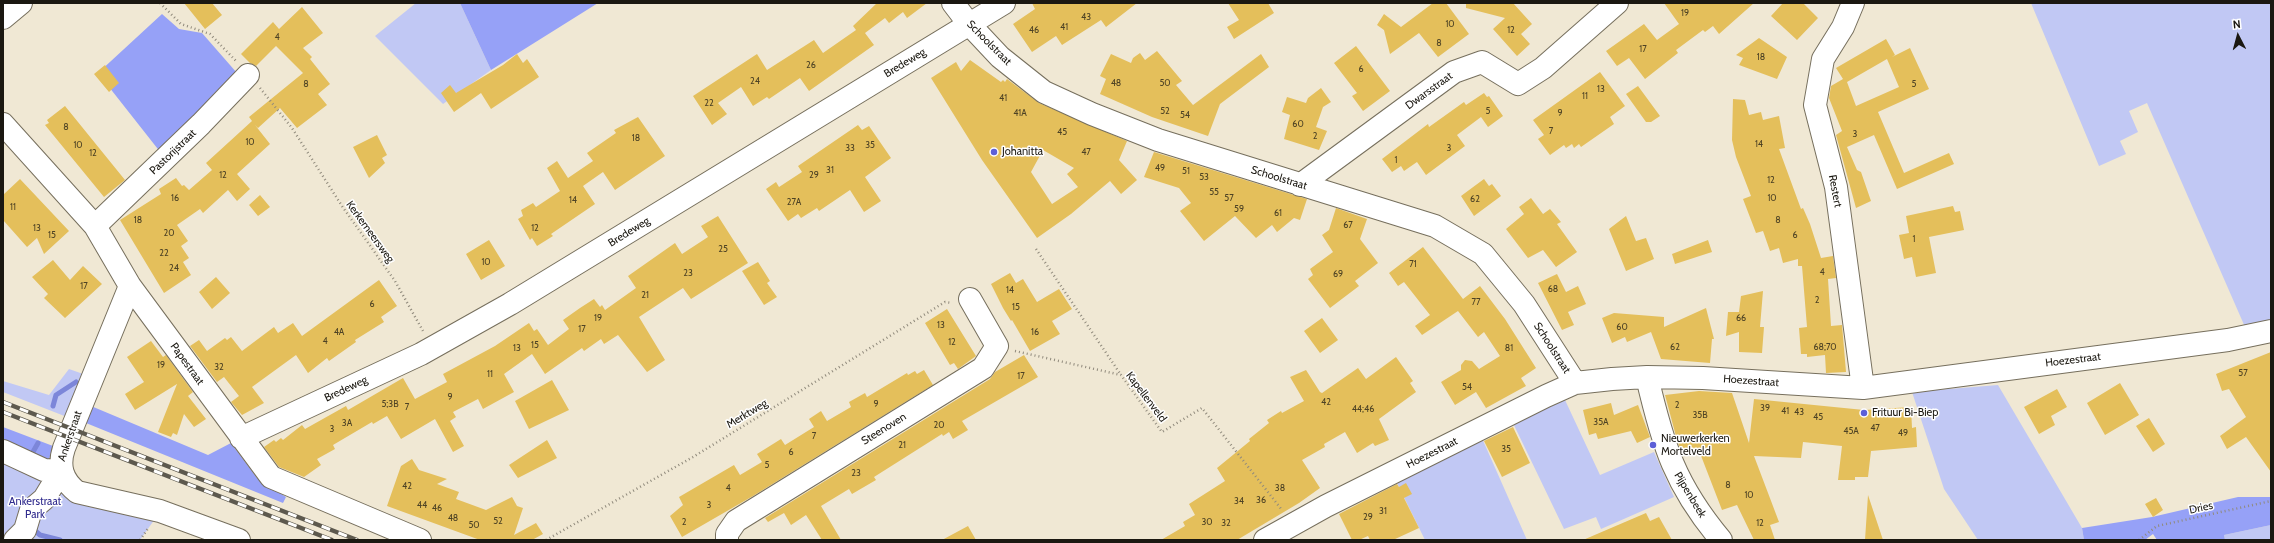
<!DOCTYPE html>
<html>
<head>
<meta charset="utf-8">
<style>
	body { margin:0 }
	#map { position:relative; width:2274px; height:543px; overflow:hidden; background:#f0e8d4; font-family:Cabin,sans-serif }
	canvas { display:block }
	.frame { position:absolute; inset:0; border:4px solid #1b1811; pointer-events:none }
	.north { position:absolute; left:2218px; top:16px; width:40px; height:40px; -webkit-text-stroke:3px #fff; paint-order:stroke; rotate:354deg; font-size:11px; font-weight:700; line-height:16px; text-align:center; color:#1b1811 }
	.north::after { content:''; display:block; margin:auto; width:14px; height:18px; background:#1b1811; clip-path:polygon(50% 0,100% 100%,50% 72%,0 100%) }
</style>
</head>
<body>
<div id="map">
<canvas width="2274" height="543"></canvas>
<div class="frame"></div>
<div class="north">N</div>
</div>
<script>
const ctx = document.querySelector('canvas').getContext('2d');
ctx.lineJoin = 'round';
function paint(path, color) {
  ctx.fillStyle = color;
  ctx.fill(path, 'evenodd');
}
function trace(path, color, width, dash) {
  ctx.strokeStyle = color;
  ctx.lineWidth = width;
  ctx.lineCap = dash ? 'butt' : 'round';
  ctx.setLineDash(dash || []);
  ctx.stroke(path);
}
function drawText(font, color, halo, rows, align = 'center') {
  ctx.font = font + ' Cabin,sans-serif';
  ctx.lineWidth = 3;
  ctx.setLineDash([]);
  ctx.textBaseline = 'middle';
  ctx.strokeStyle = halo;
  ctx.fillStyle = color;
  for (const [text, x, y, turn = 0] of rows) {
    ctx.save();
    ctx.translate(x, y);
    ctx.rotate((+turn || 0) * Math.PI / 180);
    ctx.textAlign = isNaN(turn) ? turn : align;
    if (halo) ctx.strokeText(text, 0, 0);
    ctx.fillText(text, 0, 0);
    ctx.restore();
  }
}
paint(new Path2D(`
	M416,3h44l31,67 -48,34 -68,-68z
	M2031,3h240v317l-26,7 -98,-224 -18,8 9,21 -18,9 6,13 -27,12z
	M69,369l17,6 -19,42 -64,-25v-11l46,14z
	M1998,385l84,143 2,12h-106l-34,-51 -32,-97z
	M1565,400l35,75 54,-23 20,45 -73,32 -5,-12 -32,12 -52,-108z
	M1481,436l46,104h-102l-29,-59z
	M3,455l154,61 -17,24h-137z
	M2271,525v15h-46l-1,-5z`), '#c1c8f4');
paint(new Path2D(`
	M460,3h138l-107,67z
	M162,14l17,15 23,4 35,40 -76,80 -63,-80z
	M91,406l117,49 23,-12 26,35 29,19 -3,6 -197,-80z
	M3,427l50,19 -6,20 -44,-19z
	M2238,497h33v28l-47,10 1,5h-68l-4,-6 -8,6h-61l-2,-12 70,-11z`), '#96a1f7');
trace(new Path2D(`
	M53,406l3,-11 20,-13
	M29,459l9,-16
	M32,528l8,7 20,5`), '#7c86d9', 5);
paint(new Path2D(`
	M184,3h28l10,12 -17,14z
	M877,3h50l-20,15 -4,-6 -14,11 -4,-5 -20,15 9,12 -65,46 -9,-13 -31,21 -2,-2 -14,9 -12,-19 -23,16 9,11 -15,11 -19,-29 64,-42 10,16 47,-30 9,13 33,-23 -3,-4z
	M1032,3h105l-31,24 -5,-7 -39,25 -6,-9 -24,16 -19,-28 22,-15z
	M1228,3h40l6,10 -40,26 -7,-12 12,-7z
	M1433,3h13l23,31 -31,23 -19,-24 -29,21 -6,-24 -7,-5 7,-11 17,13z
	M1466,3h47l19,21 -11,10 9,10 -13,12 -24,-27 12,-11 -39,-10z
	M1664,3h90l-35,31 -6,-8 -8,6 -2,-2 -27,20 2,3 -33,26 -16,-21 -12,8 -11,-15 38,-27 13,16 22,-16z
	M1783,3h20l15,15 -21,22 -26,-24z
	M302,7l21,26 -20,15 9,9 -2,2 20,25 -12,10 9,11 -30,23 -17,-20 -22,20 -3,-3 15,19 -33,30 13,15 -13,12 -9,-11 -25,23 -3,-4 -23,16 11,16 -7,5 8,12 -6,4 8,13 -27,18 -44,-73 41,-26 -2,-5 17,-11 6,8 2,-1 5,5 23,-20 -6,-7 46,-42 -3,-4 54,-44 -27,-27 -20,20 -6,-3 -9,-9 32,-32 6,7z
	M1759,38l28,19 -10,22 -38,-14 4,-7 -7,-3z
	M1886,39l9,16 -3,2 18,-9 19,41 -51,23 26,61 45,-20 5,11 -57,25 -23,-54 -27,12 10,23 4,2 10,29 -15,7 -20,-73 6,-4 -13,-33 2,-12 12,-7 -7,-11zM1887,59l12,28 -43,19 -9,-24z
	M1356,46l34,45 -27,20 -11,-15 5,-3 -23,-30z
	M1157,51l25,30 -6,4 17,20 68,-51 8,13 -49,37 -12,32 -56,-19 -52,-23 6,-15 -6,-3 11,-22 20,9 2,-5 7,-5 5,7z
	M517,54l6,9 4,-4 12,18 -48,32 -10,-16 -27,19 -13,-19 9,-8 6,8 47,-28z
	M970,60l31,22 2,-2 2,2 2,-3 32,24 88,38 -8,19 18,20 -16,14 -11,-13 -39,33 -34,24 -55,-78 -51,-82 25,-16 5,9zM1043,150l31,18 -7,6 11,13 -26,17 -21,-32z
	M105,65l14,18 -10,9 -15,-18z
	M1600,72l25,34 -15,11 4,7 -33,23 -2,-3 -5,4 -2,-4 -6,4 -2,-3 -14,10 -12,-16 6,-4 -11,-15z
	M1638,86l22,30 -9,6h-5l-20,-28z
	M1321,88l10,14 -8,5 -7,20 11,4 -8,19 -35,-11 6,-24 -8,-3 5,-15 19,6 2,-5z
	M1484,93l3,4 2,-1 14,20 -15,11 -7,-10 -24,18 8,11 -39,29 -9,-13 -13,9 -3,-5 -9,6 -10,-13 46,-35 1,3 35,-25 2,3z
	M1733,99l12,1 4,15 12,-3 2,8 16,-4 6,32 -6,1 22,60 2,-1 7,16 11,34 12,-2 3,22 -8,1 3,47 11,-1 4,47 -20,1 -1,-18 -18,2v-3h-6l-2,-26 8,-1 -5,-61h-4v-7l-15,4 -4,-15 -9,3 -7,-20 -7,2 -13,-34 8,-3 -15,-39 -4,-17z
	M65,106l60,74 -21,17 -59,-72 4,-2 -2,-3z
	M638,117l27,39 -50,34 -12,-18 -20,14 12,18 -44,30 2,2 -16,10 -5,-8 -2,2 -12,-21 5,-3 -2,-6 12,-7 3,4 24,-16 -13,-23 10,-7 11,17 25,-17 -6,-8 29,-20 -2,-3z
	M858,125l4,5 7,-4 22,32 -26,19 16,24 -17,11 -14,-22 -31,21 -2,-3 -16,10 -3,-4 -10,7 -22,-32 10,-7 3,5 23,-15 -4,-6z
	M377,135l10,20 -5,3 3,5 -16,15 -16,-31z
	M1154,152l153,47 -7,21 -6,-2 -17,14 -5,-7 -16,13 -21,-22 -31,25 -24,-30 11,-8 -12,-15 -35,-11z
	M20,179l49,52 -25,23 -7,-16 -10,9 -24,-27v-25z
	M1484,179l5,7 3,-2 9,12 -27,20 -13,-20z
	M260,195l10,12 -12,9 -9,-11z
	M1531,198l12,16 7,-5 11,13 -4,2 20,28 -21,15 -13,-17 -15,8 -22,-29 18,-15 -5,-7z
	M1953,206l2,6 5,-1 4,19 -35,7 7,36 -20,4 -4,-20 -8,2 -5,-24 10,-2 -3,-17z
	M1336,208l31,11 -7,20 18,24 -23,18 4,5 -29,22 -22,-29 5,-4 -3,-6 23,-17 -11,-17 7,-5z
	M718,216l30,47 -57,36 -8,-11 -44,29 26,43 -18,12 -29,-37 -14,9 -3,-5 -17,12 -2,-3 -37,26 -13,-20 -28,20 10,18 -31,17 -5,-10 -25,13 3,5 -6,4 14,25 -11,6 -18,-33 -34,20 -14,-23 -14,8 -1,-2 -39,23 2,4 -18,10 4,6 -17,12 -25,-10 -15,-20 10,-7 2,2 5,-4 2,2 19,-15 3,4 41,-23 2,4 55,-32 12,21 32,-17 -4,-8 52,-28 34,-23 5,8 3,-2 11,16 21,-16 -6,-9 17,-12 14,-9 6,8 2,-2 3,5 31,-22 -8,-12 47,-33 7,11 26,-17 -7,-11z
	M1626,216l10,25 10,-3 8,21 -28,12 -17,-42z
	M489,240l16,26 -24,14 -15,-26z
	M1708,240l4,12 -37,12 -3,-10z
	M1423,247l40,52 17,-13 25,33 31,49 -15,10 5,8 -40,22 -10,-16 -21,13 -14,-23 20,-12v-5l4,-5 7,1 7,8 21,-13 -16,-24 -6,5 -20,-26 -36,24 -7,-9 15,-11 -26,-33 -6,4 -9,-13z
	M53,260l17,20 13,-14 19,18 -37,34 -21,-20 4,-4 -16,-17z
	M758,262l12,19 -3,2 10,14 -13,8 -22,-34z
	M1010,273l6,10 7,-4 14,23 22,-13 13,20 -20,12 8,13 -30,17 -18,-31 -1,1 -8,-13 -12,-24z
	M1557,274l9,18 12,-6 8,18 -18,8 6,13 -12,5 -24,-47z
	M216,277l14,16 -18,16 -13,-17z
	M379,280l18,26 -16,11 3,5 -29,18 1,2 -27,19 -2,-3 -19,15 -12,-18 -44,32 12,16 -22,12 -11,-13 8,-6 -15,-19 -7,5 -27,-36 9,-6 8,11 18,-13 2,2 4,-3 11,14 32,-24 4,6 15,-10 9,13z
	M1763,291l-3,36h4l-2,26 -23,-1v-20l-13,4 2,-24h11l2,-16z
	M1706,308l8,31h-2l-2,24 -49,-4 -10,-27 -24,10 -2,-5 -13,6 -10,-25 12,-5 50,4v10z
	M947,309l29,47 -18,13 -4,-6 -4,2 -25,-42z
	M1322,318l16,22 -18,13 -16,-22z
	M151,341l12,16 3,-2 27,37 -5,4 18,23 -12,8 -10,-13 -7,21 -4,-2 -2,4 -13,-5 19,-48 -42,26 -10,-16 19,-12 -17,-25z
	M2271,352v120l-25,-35 -19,12 -7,-13 26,-19 -17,-28 -7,2 -6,-17z
	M1024,355l14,22 -76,44 6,9 -15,9 -4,-7 -6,4 -1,-2 -68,43 2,3 -24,14 -3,-5 -28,17 20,34h-19l-16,-25 -15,10 -7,-12 -16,9 -3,-4 225,-139 5,-7z
	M1396,357l17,24 -3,2 6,9 -37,27 10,21 -14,6 -2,-3 -16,10 -12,-21 -21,12 1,3 -23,13 18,28 -21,15 -62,37h-76l24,-14 -2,-4 12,-7 -6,-11 36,-23 -8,-13 33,-27 -1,-2 20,-16 -2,-3 14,-9 1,2 22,-12 -14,-24 16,-7 14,22 2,1 36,-25 8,11z
	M924,370l9,15 -180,111 -71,41 -12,-21 13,-11 -4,-8 55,-32 6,10 22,-13 -5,-8 24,-15 4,6 29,-18 -5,-8 12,-8 6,10 24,-14 -2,-5 16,-9 2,4 40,-24 1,2 7,-4 2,3z
	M552,380l17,30 -40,19 -14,-28z
	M2120,383l19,32 -34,20 -18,-32z
	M2057,389l10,18 -16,9 4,9 -16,9 -15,-27z
	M1699,391l33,2 17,50 5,-44 110,11 47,-3 1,21 4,-1 1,20 -46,4 -3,26h-13v3h-17l4,-34 -39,-4 -2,16 -47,-2 25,66 -9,3 5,15h-21l-17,-35 -15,5 -24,-62 -16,6 -5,-14 -12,-45z
	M1611,403l3,12 24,-10 12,32 -13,6 -6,-12 -33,8 -2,-6 -7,2 -6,-25z
	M2149,418l16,26 -12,8 -17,-26z
	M1513,427l17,36 -28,14 -18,-36z
	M547,440l10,18 -39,20 -9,-13z
	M412,459l7,11 28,9 -10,5 22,8 -3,7 30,11 26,-13 5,9 6,2 -9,27 22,-12 7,11 -11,6h-52l-93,-34 14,-40z
	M1406,483l6,11 -8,4 15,30 -26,12h-23l-2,-4 -9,4h-7l-13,-26 58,-30 2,3z
	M1868,495l15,45h-18z
	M2156,498l7,12 -10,7 -8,-13z
	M1646,513l4,8 9,-4 13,23h-89z
	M968,526l8,14h-34z`), '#e4bf5b');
const minor = new Path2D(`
	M953,3l16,21 31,33 44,35 48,22 66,26 277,86 48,28 41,50 51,79
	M1853,3l-10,24 -20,32 -8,46 21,82 27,201
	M3,18l18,-15
	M3,124l92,102 35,60 141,191 149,63
	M1300,185l154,-113 28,-10 36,22 25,-16 74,-65
	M95,226l106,-102 47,-49
	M130,286l-66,162c-6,18 -2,32 13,44l83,19 79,29
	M1647,377c16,69 28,108 74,163
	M241,438l180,-84 89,-50 494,-301
	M3,451l41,19 17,1 -17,28 -13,11 -6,20 -10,10
	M727,540v-6l9,-13 247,-153 14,-22 -27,-47
	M1265,540l61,-34 220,-110 29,-13 37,-4 35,-2 56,1 160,10 365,-48 43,-9`);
trace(minor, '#766f5d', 24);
trace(new Path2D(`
	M160,3l21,21 29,10 27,28
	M260,88l32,40 50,78 53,75 28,50
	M1036,249l85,126
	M1015,351l106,24 41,57 40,-24 80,102
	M140,540l9,-13
	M546,540l147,-83 252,-155 7,1
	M2139,540l18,-14 114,-25`), '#908a7c', 2.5, [1, 3]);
trace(minor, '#fff', 22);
const rail = new Path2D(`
	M3,402l354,138
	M3,412l329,128`);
trace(rail, '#5d594e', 4.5);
trace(rail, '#fff', 3, [9]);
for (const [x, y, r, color] of [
	[994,152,4,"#5c5fd7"],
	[1864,413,4,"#5c5fd7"],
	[1653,445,4,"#5c5fd7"]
]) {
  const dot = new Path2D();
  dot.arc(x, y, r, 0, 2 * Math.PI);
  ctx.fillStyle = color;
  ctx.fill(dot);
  trace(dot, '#fff', 1.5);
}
drawText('9px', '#4d4224', null, [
	["19",1685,13],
	["43",1086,17],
	["10",1450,24],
	["41",1064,27],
	["46",1034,30],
	["12",1511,30],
	["4",277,37],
	["8",1439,43],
	["17",1643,49],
	["18",1761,57],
	["26",811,65],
	["6",1361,69],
	["24",755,81],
	["48",1116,83],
	["50",1165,83],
	["8",306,84],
	["5",1914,84],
	["13",1601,89],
	["11",1585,96],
	["41",1003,98],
	["22",709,103],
	["52",1165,111],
	["5",1488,111],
	["41A",1020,113],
	["9",1560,113],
	["54",1185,115],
	["60",1298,124],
	["8",66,127],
	["7",1551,131],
	["45",1062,132],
	["3",1855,134],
	["2",1315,136],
	["18",636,138],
	["10",250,142],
	["14",1759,144],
	["10",78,145],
	["35",870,145],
	["33",850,148],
	["3",1449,148],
	["47",1086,152],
	["12",93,153],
	["1",1396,160],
	["49",1160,168],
	["31",830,170],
	["51",1186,171],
	["12",223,175],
	["29",814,175],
	["53",1204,177],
	["12",1771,180],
	["55",1214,192],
	["16",175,198],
	["57",1229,198],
	["10",1772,198],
	["62",1475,199],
	["14",573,200],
	["27A",794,202],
	["11",13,207],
	["59",1239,209],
	["61",1278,213],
	["18",138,220],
	["8",1778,220],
	["67",1348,225],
	["13",37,228],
	["12",535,228],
	["20",169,233],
	["15",52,235],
	["6",1795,235],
	["1",1914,239],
	["25",723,249],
	["22",164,253],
	["10",486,262],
	["71",1413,264],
	["24",174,268],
	["4",1822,272],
	["23",688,273],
	["69",1338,274],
	["17",84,286],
	["68",1553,289],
	["14",1010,290],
	["21",645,295],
	["2",1817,300],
	["77",1476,302],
	["6",372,304],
	["15",1016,307],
	["19",598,318],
	["66",1741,318],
	["13",941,325],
	["60",1622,327],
	["17",582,329],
	["4A",339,332],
	["16",1035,332],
	["4",325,341],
	["12",952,342],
	["15",535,345],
	["62",1675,347],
	["68;70",1825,347],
	["13",517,348],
	["81",1509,348],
	["19",161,365],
	["32",219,367],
	["57",2243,373],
	["11",490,374],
	["17",1021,376],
	["54",1467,387],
	["9",450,397],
	["42",1326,402],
	["5;3B",390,404],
	["9",876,404],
	["2",1677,405],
	["7",407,407],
	["39",1765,408],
	["44;46",1363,409],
	["41",1785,411],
	["43",1799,412],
	["35B",1700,415],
	["45",1818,417],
	["35A",1601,422],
	["3A",347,423],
	["20",939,425],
	["47",1875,428],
	["3",332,429],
	["45A",1851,431],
	["49",1903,433],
	["7",814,436],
	["21",902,445],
	["35",1506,449],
	["6",791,452],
	["5",767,465],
	["23",856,473],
	["8",1728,485],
	["42",407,486],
	["4",728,488],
	["38",1280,488],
	["10",1749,495],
	["36",1261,500],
	["34",1239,501],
	["44",422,505],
	["3",709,505],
	["46",437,508],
	["31",1383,511],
	["29",1368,517],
	["48",453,518],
	["52",498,521],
	["2",684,522],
	["30",1207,522],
	["32",1226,523],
	["12",1760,523],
	["50",474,525]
]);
drawText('11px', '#1b1811', '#fff', [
	["Schoolstraat",989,43,45],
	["Bredeweg",905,63,-31],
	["Dwarsstraat",1429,91,-36],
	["Pastorijstraat",173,152,-44],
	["Schoolstraat",1279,178,17],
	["Restert",1835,191,79],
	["Kerkemeersweg",370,232,54],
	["Bredeweg",629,232,-32],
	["Schoolstraat",1552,348,57],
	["Hoezestraat",2073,360,-7],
	["Papestraat",187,364,54],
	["Hoezestraat",1751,381,4],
	["Bredeweg",346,389,-25],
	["Kapellenveld",1146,397,53],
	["Merktweg",747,414,-31],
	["Steenoven",884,429,-32],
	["Ankerstraat",70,436,-71],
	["Hoezestraat",1432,453,-27],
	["Pijpenbeek",1690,495,59],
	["Dries",2201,508,-12]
]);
drawText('11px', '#1b1811', '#fff', [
	["Johanitta",1002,152],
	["Frituur Bi-Biep",1872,413],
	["Nieuwerkerken",1661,439],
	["Mortelveld",1661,452]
], 'left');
drawText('11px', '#302b8d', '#fff', [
	["Ankerstraat",35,502],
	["Park",35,515]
]);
</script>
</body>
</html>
